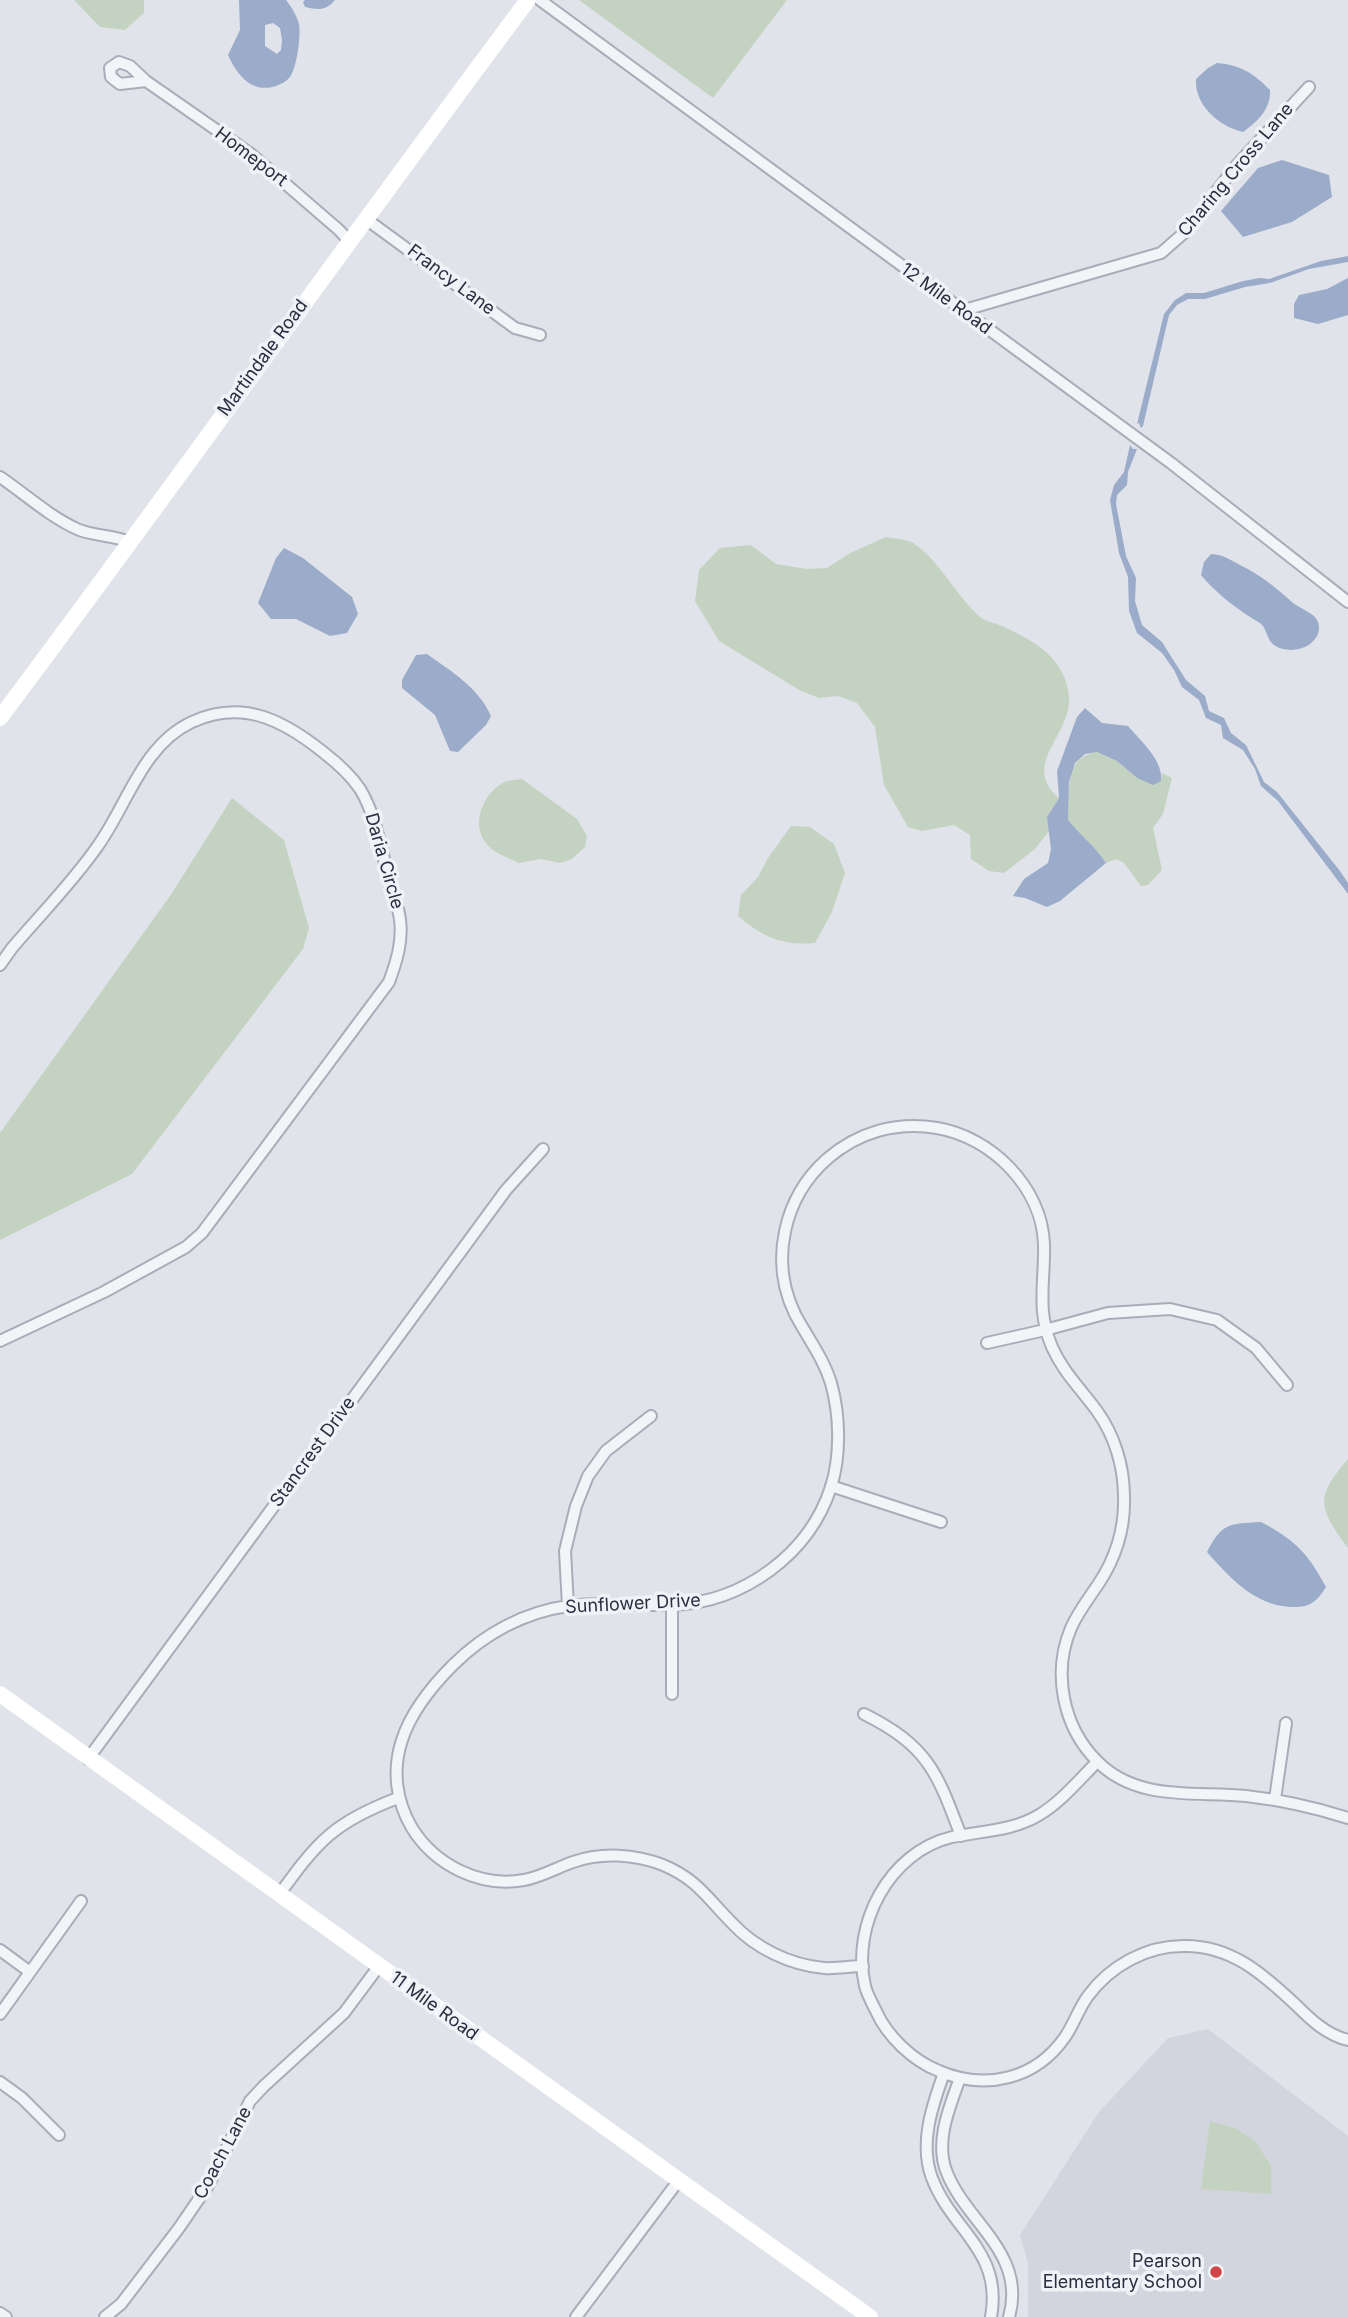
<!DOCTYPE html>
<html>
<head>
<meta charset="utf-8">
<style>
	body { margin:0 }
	canvas { display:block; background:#e0e3e9 }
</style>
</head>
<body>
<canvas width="1348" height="2317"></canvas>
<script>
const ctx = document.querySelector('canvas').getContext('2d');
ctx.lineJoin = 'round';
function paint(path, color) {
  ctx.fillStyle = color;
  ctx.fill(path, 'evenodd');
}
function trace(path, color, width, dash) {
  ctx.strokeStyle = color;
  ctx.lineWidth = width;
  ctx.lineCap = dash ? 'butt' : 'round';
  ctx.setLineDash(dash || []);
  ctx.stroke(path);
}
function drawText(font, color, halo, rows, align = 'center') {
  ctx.font = font + ' Inter,sans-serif';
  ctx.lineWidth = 7;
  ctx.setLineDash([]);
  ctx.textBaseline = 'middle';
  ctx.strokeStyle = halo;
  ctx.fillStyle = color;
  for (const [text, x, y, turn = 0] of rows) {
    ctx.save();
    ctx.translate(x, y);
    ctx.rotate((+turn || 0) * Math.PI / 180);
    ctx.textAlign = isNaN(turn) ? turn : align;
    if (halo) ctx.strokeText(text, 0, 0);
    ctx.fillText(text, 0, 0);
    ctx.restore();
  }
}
paint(new Path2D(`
	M1208,2029l140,107v181h-320v-54l-8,-28 79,-123 69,-74z`), '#d2d5de');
paint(new Path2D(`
	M74,0h70v13l-19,17 -25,-3z
	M579,0h208l-74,98z
	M886,537c9,2 23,2 30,8 25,18 41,52 64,72 6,5 17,6 24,10 31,14 62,32 65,70 3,38 -49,67 -10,101l-12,19 3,13 -15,19 -31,24 -15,-2 -18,-12 -1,-24 -16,-10 -32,6 -14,-4 -24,-42 -9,-58 -18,-24 -19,-7 -19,2 -18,-7 -82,-50 -24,-40 4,-31 21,-22 31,-3 25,19 31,5 20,-1 23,-15z
	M1097,752l20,9 20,17 24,3 1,-8 10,5 -9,36 -10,14 9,42 -14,15 -7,1 -17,-23 -8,-4 -10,4c-10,-16 -26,-28 -39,-43 5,-27 -6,-62 30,-68z
	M522,779l55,40 10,17 -2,11 -13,12 -12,4 -19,-4 -22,4c-10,-5 -26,-10 -33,-20 -16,-19 -2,-52 19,-61 4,-2 12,-2 17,-3z
	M232,798l52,42 25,88 -6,21 -171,225 -132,66v-107l170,-237z
	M791,826l19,1 24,17 11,29 -13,39 -17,31c-32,3 -53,-6 -77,-27l3,-21 17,-18 10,-19z
	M1348,1459v89c-29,-40 -34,-50 0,-89z
	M1210,2121l25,7 20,13 16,25v28l-70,-5z`), '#c4d3c1');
paint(new Path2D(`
	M239,0h47c5,6 11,16 13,24 2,12 -2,43 -9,53 -4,5 -9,7 -14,9 -24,8 -39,-11 -48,-31l12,-25zM273,23l7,5 2,12 -1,10 -4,4 -12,-8v-21z
	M305,0h30c-9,11 -17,10 -30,7l-2,-5z
	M1217,63c24,2 36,10 53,27 1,19 -12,31 -27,42 -23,-5 -49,-27 -47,-53l12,-11z
	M1282,160l47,15 3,22 -40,25 -49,15 -22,-26 37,-43z
	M1348,256v6l-39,7 -39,14 -25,4 -40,12h-17l-11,6 -8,10 -26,111 -2,2 -2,-5 -2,1 27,-110 11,-14 11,-7h18l39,-12 17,-3 9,1 52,-18z
	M1348,278v37l-30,9 -24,-6v-14l5,-9 28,-6z
	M1130,445l3,4h4l-9,23 -1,13 -10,10 -1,9 10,52 10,22 -1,23 7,24 20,17 24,38 19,16 4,15 15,7 7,15 15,12 18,37 13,10 63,79 8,12v11l-70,-93 -17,-15 -6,-17 -12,-19 -20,-12 -2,-13 -15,-7 -7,-18 -17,-13 -8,-17 -12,-17 -25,-20 -8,-22 -1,-34 -9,-24 -9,-53 4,-15 10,-13z
	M284,548l19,10 49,39 6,17 -11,19 -17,3 -34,-17h-25l-13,-16 18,-45z
	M1211,554c13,1 18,5 29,11 22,11 34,21 52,37 9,8 26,11 27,24 1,22 -30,30 -45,19 -6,-4 -7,-13 -11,-19 -3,-4 -9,-6 -13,-9 -18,-12 -35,-25 -49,-42l3,-13z
	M427,654c24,17 52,34 64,62l-5,9 -28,27 -8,-1 -15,-36 -33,-27v-8l14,-25z
	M1085,708l17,15 26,3c12,14 36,35 33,55l-8,4 -16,-7 -20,-17 -20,-9 -12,2 -10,9 -6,19 -1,38c12,15 28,27 38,43l-46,38 -13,6 -22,-9 -12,-2 11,-17 24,-16 3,-14 -4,-32 12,-19 -2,-27 20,-54z
	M1261,1522c34,18 47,31 65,65 -9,15 -17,21 -35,20 -37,-2 -61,-29 -84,-55 15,-30 23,-28 54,-30z`), '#9bacca');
const street = new Path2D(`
	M540,0l631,463 177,139
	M146,81l-26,3 -9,-7 -1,-9 9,-6 11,4 16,15 105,73 88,76 10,11
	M366,219l149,109 25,7
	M961,311l200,-58 24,-21 51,-66 73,-79
	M0,477c25,17 49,39 77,52 15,7 36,6 53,13
	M0,965l12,-17c28,-33 60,-65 85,-101 30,-41 45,-102 95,-125 51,-23 91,-2 131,30 13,10 27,22 37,37 16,26 21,61 29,90 3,14 10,28 11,41 3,22 -4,43 -11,62l-187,251 -16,14 -82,45 -104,49
	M987,1343l58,-13 63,-17 62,-4 47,11 39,28 31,37
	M831,1486l110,36
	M672,1605v89
	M568,1606l-3,-55 11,-45 12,-30 18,-25 45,-35
	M864,1714c64,32 73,58 97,122
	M88,1759l418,-569 37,-41
	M1097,1762c-18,18 -36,40 -58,53 -26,16 -58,16 -87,22 -63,15 -101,88 -87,149 2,8 7,17 11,25 11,25 37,50 63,60 47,20 97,8 126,-34 9,-13 14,-29 23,-41 22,-30 58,-50 95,-50 48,-1 80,28 113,59 15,15 31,30 52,35
	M1275,1799l11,-76
	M279,1895c39,-54 55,-73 119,-97
	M0,1950l30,22
	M863,1966c-12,0 -26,3 -39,2 -34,-3 -69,-20 -92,-45 -24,-24 -35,-44 -69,-58 -28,-11 -62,-13 -90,-3 -17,6 -32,15 -49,18 -44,8 -89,-15 -112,-52 -16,-27 -20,-58 -10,-88 9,-28 31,-55 51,-75 31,-31 71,-53 115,-59 34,-5 70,0 105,-1 70,-3 136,-50 158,-118 10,-32 9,-72 0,-104 -8,-26 -24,-46 -36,-69 -26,-53 -11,-117 32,-155 31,-27 70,-38 110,-31 54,9 105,59 107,116 1,38 -8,66 8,103 11,25 29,42 45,64 18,25 27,56 27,86 1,32 -8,60 -25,86 -10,15 -21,29 -28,45 -19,45 -8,99 26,133 40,41 98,30 149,35 35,4 68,11 102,22
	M0,2014l81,-113
	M944,2073c-12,33 -25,71 -12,105 20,53 71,73 59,139
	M960,2078c-10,28 -26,64 -13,95 20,50 80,81 62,144
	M0,2082l22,16 37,37
	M0,2313l6,4
	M105,2317l16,-13 58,-76 30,-44 41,-83 14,-15 80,-73 35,-47
	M576,2317l103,-137`);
trace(street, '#a9adb7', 14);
trace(street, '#f3f4f8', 10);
trace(new Path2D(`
	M0,718c178,-238 350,-480 528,-718
	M0,1694l870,623`), '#fff', 16);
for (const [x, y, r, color] of [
	[1216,2272,7,"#d04448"]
]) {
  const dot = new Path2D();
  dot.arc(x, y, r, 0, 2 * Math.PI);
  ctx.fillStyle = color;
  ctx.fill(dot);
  trace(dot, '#f0f2f7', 2.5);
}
drawText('18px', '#292f41', '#f0f2f7', [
	["Homeport",251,157,37],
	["Charing Cross Lane",1236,170,-50],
	["Francy Lane",451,280,37],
	["12 Mile Road",946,299,36],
	["Martindale Road",263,358,-54],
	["Daria Circle",384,861,74],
	["Stancrest Drive",313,1452,-54],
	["Sunflower Drive",633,1604,-3],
	["11 Mile Road",434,2006,36],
	["Coach Lane",223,2153,-62]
]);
drawText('18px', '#292f41', '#f0f2f7', [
	["Pearson",1202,2262],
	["Elementary School",1202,2283]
], 'right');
</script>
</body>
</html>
